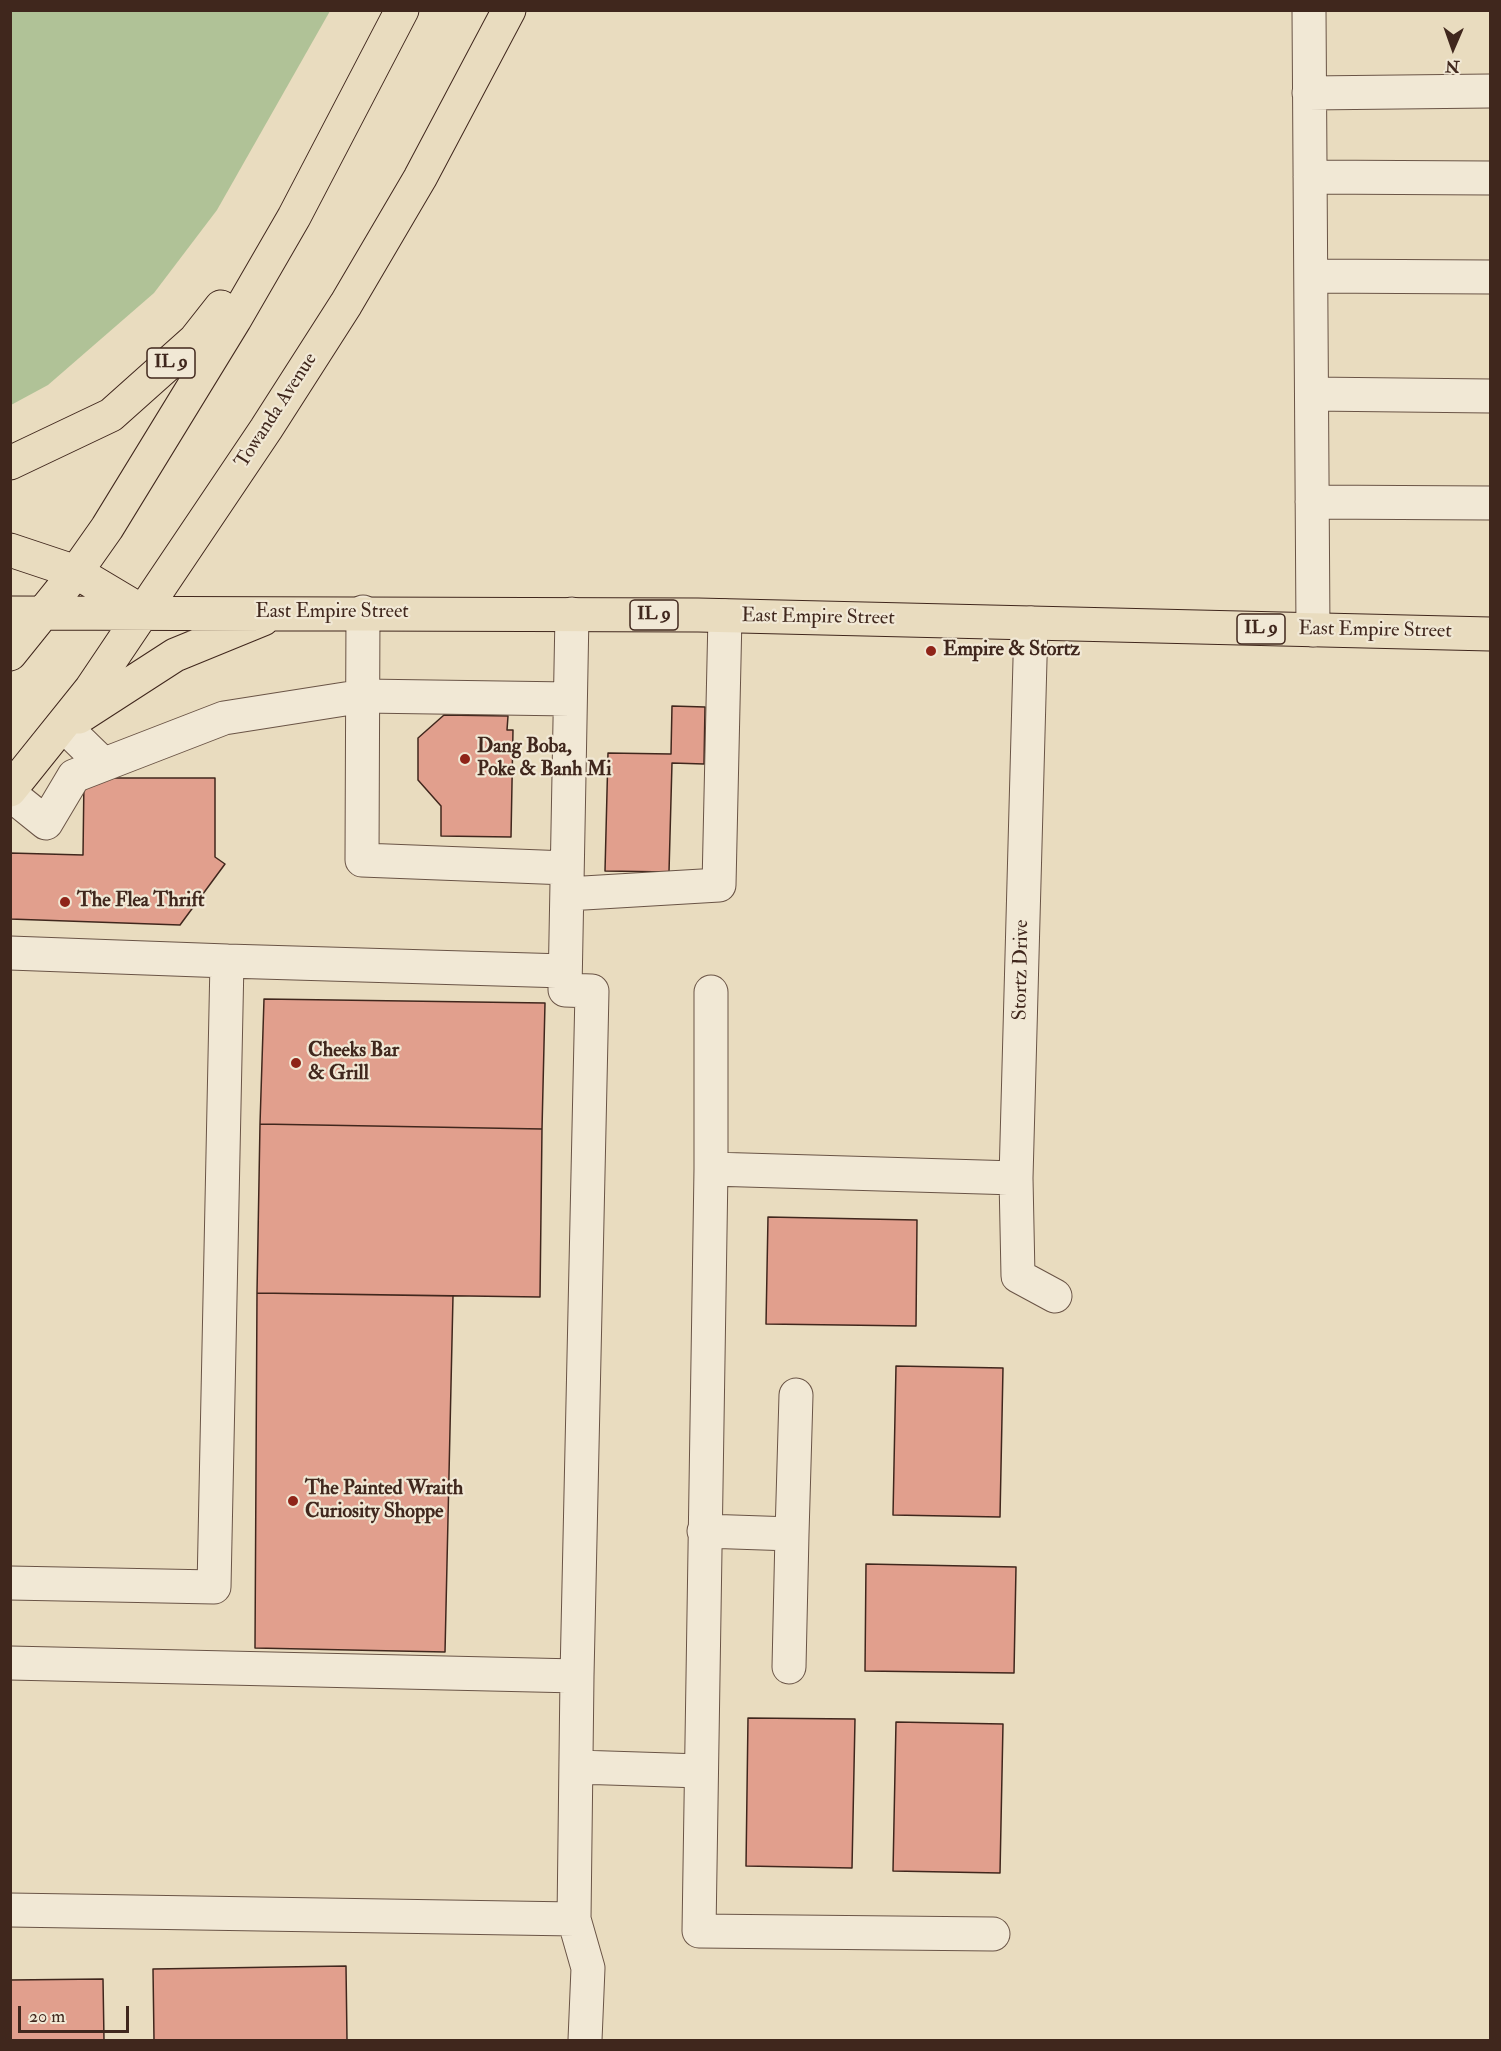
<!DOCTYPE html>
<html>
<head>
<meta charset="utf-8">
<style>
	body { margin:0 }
	#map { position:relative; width:1501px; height:2051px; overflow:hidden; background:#e9dcbf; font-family:"IM FELL Double Pica",serif }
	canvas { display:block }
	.frame { position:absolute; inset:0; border:12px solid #40271d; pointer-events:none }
	.north { position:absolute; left:1423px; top:18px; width:60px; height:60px; -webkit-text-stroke:4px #f1e8d5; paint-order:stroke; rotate:182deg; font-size:16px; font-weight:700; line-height:24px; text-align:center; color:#40271d }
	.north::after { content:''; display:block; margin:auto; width:21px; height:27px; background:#40271d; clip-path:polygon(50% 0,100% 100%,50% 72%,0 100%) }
	.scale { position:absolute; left:18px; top:2006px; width:111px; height:27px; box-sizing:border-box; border:3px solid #40271d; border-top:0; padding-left:8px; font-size:18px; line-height:21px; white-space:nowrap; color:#40271d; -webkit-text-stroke:4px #f1e8d5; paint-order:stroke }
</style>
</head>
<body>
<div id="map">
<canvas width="1501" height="2051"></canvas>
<div class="frame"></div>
<div class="north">N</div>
<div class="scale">20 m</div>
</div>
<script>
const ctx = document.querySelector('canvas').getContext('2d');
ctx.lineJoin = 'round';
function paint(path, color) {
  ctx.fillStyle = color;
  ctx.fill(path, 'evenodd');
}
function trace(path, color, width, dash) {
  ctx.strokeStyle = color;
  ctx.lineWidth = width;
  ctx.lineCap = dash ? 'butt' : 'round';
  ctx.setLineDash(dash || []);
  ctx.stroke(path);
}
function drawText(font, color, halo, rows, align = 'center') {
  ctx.font = font + ' "IM FELL Double Pica",serif';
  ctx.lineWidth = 4.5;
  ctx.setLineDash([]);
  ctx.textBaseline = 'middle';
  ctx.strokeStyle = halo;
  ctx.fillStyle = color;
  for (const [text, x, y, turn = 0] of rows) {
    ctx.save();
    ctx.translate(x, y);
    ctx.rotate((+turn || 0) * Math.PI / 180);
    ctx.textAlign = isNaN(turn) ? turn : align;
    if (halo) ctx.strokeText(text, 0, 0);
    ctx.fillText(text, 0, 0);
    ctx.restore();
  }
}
paint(new Path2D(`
	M11,10l319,1 -113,199 -63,83 -106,92 -37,20z`), '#b0c297');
const building = new Path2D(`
	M672,706l33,1 -1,57 -32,-1 -3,109 -64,-1 3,-118 63,1z
	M444,715l64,1 -1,14h6l-2,107 -70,-1v-30l-23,-26v-42z
	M84,778h131v79l10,7 -45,61 -170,-6v-66l73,2z
	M264,999l281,4 -3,126 -282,-5z
	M260,1124l282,5 -2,168 -283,-4z
	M768,1217l149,3 -1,106 -150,-2z
	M257,1293l196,3 -8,356 -190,-4z
	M896,1366l107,2 -3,149 -107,-2z
	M866,1564l150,3 -2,106 -149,-2z
	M748,1718l107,1 -3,149 -106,-2z
	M896,1722l107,2 -3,149 -107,-2z
	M346,1966l1,74h-193l-1,-71z
	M103,1979l1,61h-94v-60z`);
paint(building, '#e19f8d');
trace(building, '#40271d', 1.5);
const minor = new Path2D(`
	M1309,10l4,620
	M1309,93l181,-2
	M1310,177l180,1
	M1311,276l179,1
	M1312,394l178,2
	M1312,502l178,1
	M363,612l-1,248 205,8
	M572,614l-7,376 27,1 -15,685
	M1031,623l-15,555 2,98 37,20
	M64,726l39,38
	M10,794l36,29 28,-47 150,-58 140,-22 206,3
	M567,894l152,-9 6,-269
	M10,953l217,8
	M711,1169v-177
	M704,1531l88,3 4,-139
	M10,1583l204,4 13,-626 338,10
	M10,1663l567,13 -3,243 -564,-9
	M789,1667l3,-133
	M577,1767l124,4
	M574,1919l14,49 -3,72
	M993,1934l-294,-3 12,-762 305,9`);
const major = new Path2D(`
	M10,463l101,-48 84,-75 26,-33
	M10,550l66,22 67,40
	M10,613l688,2 792,19
	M10,654l66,-82 31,-44 128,-209 59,-102 108,-207
	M79,717l96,-62 88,-36
	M10,790l81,-101 175,-260 80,-125 74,-126 89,-168`);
trace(minor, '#6a5446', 35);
trace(major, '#40271d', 35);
trace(minor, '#f1e8d5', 33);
trace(major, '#e9dcbf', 33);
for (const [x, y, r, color] of [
	[931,651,6,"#8f2418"],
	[465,759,6,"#8f2418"],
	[65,902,6,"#8f2418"],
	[296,1063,6,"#8f2418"],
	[293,1501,6,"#8f2418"]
]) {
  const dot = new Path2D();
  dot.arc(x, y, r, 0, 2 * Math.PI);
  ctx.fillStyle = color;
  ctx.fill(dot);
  trace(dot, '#f1e8d5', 2);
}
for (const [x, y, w] of [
	[171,363,48],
	[654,615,48],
	[1261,629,48]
]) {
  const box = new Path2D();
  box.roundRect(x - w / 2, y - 15, w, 30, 4.5);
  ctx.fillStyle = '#f1e8d5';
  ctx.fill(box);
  trace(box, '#40271d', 1.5);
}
drawText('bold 18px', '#40271d', null, [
	["IL 9",171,363],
	["IL 9",654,615],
	["IL 9",1261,629]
]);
drawText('20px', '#40271d', '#f1e8d5', [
	["Towanda Avenue",277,411,-57],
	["East Empire Street",332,613],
	["East Empire Street",818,618,1],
	["East Empire Street",1375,631,1],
	["Stortz Drive",1022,970,-89]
]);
drawText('bold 20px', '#40271d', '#f1e8d5', [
	["Empire & Stortz",943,651],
	["Dang Boba,",477,748],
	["Poke & Banh Mi",477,771],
	["The Flea Thrift",77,902],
	["Cheeks Bar",308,1052],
	["& Grill",308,1075],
	["The Painted Wraith",305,1490],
	["Curiosity Shoppe",305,1513]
], 'left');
</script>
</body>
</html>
